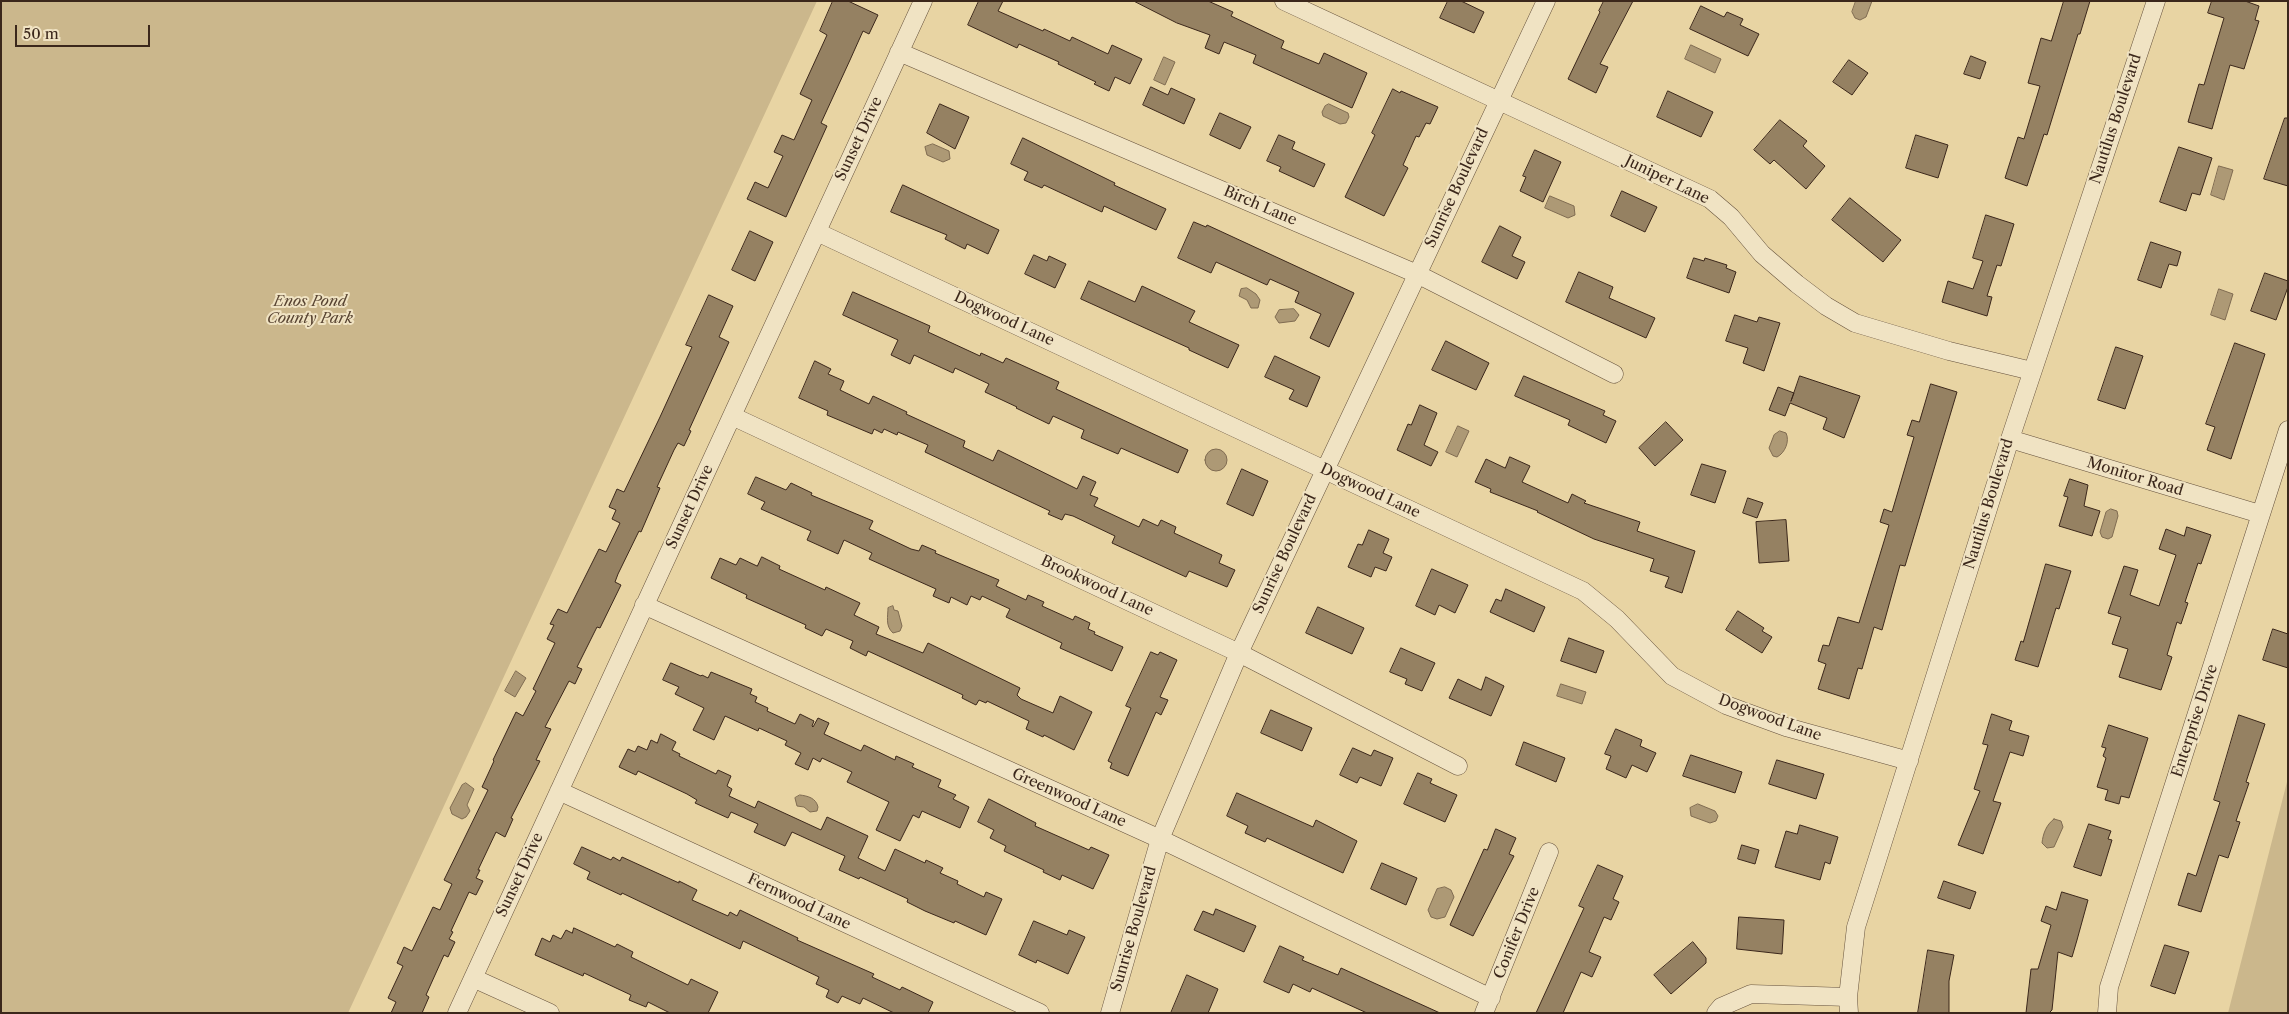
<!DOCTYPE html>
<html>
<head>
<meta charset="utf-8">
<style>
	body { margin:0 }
	#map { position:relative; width:2289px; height:1014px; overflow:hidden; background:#e8d4a3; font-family:"Libre Caslon Text",serif }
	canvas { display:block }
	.frame { position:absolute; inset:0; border:2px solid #3b271b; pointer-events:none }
	.scale { position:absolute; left:15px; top:25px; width:135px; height:22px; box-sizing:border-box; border:2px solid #3b271b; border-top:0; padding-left:6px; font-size:15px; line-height:18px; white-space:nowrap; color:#3b271b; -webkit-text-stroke:4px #f0e3c3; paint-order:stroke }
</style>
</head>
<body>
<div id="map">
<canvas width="2289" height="1014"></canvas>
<div class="frame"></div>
<div class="scale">50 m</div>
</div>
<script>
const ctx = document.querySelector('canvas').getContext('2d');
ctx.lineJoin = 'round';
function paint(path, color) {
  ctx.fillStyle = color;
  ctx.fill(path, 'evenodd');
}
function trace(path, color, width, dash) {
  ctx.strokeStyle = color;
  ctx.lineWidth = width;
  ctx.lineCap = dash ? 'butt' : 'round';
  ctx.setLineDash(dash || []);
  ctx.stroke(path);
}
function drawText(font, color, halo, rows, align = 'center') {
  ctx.font = font + ' "Libre Caslon Text",serif';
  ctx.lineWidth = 4;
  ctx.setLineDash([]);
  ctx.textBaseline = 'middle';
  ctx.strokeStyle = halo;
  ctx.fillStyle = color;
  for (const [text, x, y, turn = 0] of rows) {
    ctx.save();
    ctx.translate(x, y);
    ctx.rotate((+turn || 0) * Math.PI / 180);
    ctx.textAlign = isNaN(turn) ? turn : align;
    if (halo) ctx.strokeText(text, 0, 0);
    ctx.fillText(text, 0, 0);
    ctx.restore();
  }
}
paint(new Path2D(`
	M1,1h816l-469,1012h-347z
	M2288,778v235h-60z`), '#cbb78c');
const water = new Path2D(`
	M1856,1h16l-6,16 -6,3 -5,-2 -3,-6z
	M1691,45l30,14 -6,14 -30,-14z
	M1164,57l11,5 -10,23 -11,-5z
	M1329,104l19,9 1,4 -3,6 -6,1 -17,-8 -1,-4 3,-6z
	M933,144l16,7 1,8 -7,3 -16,-7 -2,-8z
	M2219,166l14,4 -9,30 -13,-5z
	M1550,196l24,10 1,9 -7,3 -23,-10z
	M1247,288l9,6 4,6 -2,8h-7l-4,-8 -8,-4 2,-7z
	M2219,289l14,5 -8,26 -14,-5z
	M1294,309l5,6 -4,6 -16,2 -4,-6 4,-7z
	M1458,426l11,5 -12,26 -11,-5z
	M1780,431l6,2c4,8 -1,20 -9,24l-4,-1 -4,-8 5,-13z
	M1205 460a11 11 0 1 1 22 0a11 11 0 1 1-22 0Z
	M2111,509l6,2 1,5 -6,21 -4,2 -6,-2 -2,-5 6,-20z
	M893,606l1,4 4,1 4,15 -2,5 -7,2c-8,-7 -5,-17 -5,-25z
	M516,671l10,7 -11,19 -10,-6z
	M1561,684l25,8 -4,12 -25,-8z
	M466,783l8,6 -7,16 3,6 -4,6 -4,2 -10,-5 -2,-6 12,-23z
	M800,795c8,1 16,3 18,12l-1,4 -7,1 -6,-5 -7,-1 -2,-8z
	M1698,804l17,7 3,5 -2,5 -6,2 -19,-7 -1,-8z
	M2054,819l7,2 2,6 -9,20 -7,1 -5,-5c1,-9 4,-18 12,-24z
	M1445,887l6,3 3,7 -9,20 -8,2 -6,-2 -3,-7 9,-21z`);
paint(water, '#ad9975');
trace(water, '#7f6b51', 1);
const building = new Path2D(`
	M833,1h15l30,14 -9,19 -6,-3 -13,29 -29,63 6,3 -41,91 -39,-18 8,-17 13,6 15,-32 -9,-4 8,-17 12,5 18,-40 -12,-6 27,-59 -7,-4z
	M979,1h24l-5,10 45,20 1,-2 26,12 2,-4 36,17 4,-9 30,14 -12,25 -15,-7 -6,14 -15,-7 2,-2 -38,-18 1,-2 -40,-18 -2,4 -49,-23z
	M1134,1h74l25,11 -2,4 53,25 -3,7 38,16 5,-11 43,20 -15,35 -99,-45 3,-8 -32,-13 -5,12 -14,-6 5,-13 -33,-12z
	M1448,1h13l23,11 -10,21 -34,-15z
	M1604,1h29l-33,63 8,3 -12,26 -28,-14 32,-67 -1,-1z
	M2064,1h26l-10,33h-2l-31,101 -3,-1 -17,52 -22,-8 13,-41 6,2 16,-53 -12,-3 13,-45 10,3z
	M2212,1h33l14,5 -4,14 4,1 -15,48 -14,-4 -18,64 -24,-7 11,-38 5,1 20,-67 -16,-5z
	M1701,6l23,11 3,-5 16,7 -3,6 19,9 -11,22 -58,-27z
	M1971,56l15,6 -6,17 -16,-5z
	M1849,60l19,13 -16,22 -19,-13z
	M1151,87l17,8 3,-7 24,11 -11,25 -41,-19z
	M1393,89l7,4 1,-2 37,16 -8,17 -4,-1 -7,14 -3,-1 -13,29 5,3 -24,48 -39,-19 30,-62 -3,-2z
	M1668,91l45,21 -12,25 -44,-20z
	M940,104l29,13 -14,32 -28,-16z
	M1220,113l31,14 -11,22 -30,-14z
	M2285,118h3v68l-24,-7z
	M1780,120l27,21 -4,5 22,20 -19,23 -32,-29 -4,4 -16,-14z
	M1279,135l16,7 -3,7 33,15 -11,23 -35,-16 2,-4 -14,-6z
	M1916,135l32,10 -10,33 -32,-10z
	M1023,138l92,45 -1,2 52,24 -10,21 -52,-24 -2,6 -58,-27 -2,3 -18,-8 4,-8 -17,-8z
	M2179,147l33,11 -12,37 -8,-2 -6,18 -26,-9z
	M1535,150l26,12 -18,40 -23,-11 6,-14 -3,-1z
	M903,185l96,45 -11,24 -21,-10 -2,5 -20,-10 2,-4 -56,-23z
	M1622,191l35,16 -12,25 -34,-16z
	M1850,198l51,42 -18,22 -51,-42z
	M1986,215l28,9 -13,42 -4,-1 -10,31 5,1 -5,19 -45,-14 6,-21 25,8 10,-28 -10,-3z
	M1194,222l12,5 1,-2 147,68 -25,54 -19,-9 11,-24 -26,-12 4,-10 -29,-13 -3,6 -51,-23 -5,11 -33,-15z
	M1500,226l21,11 -9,19 13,6 -8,17 -35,-17z
	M750,231l23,11 -18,39 -23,-11z
	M2151,242l30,10 -4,14 -8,-2 -8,24 -23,-8z
	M1034,255l13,6 2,-5 17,8 -11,24 -30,-14z
	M1694,258l10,3 1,-3 22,7 -1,3 10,4 -7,21 -42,-15z
	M1579,272l34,15 -4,11 46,20 -9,20 -80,-36z
	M2265,273l23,8v6l-12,33 -25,-9z
	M1089,281l46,21 7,-16 53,25 -6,11 50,23 -11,23 -39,-18v-2l-108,-49z
	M853,292l77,34 -2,6 52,24 1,-3 22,10 3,-5 53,24 -3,7 132,61 -10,23 -57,-25 -3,6 -37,-16 3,-8 -31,-14 -4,8 -33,-16 1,-1 -32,-15 4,-8 -34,-16 -2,5 -39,-18 -4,9 -19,-9 7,-15 -55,-25z
	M709,295l24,11 -14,31 10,5 -40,88 2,1 -7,15 -6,-3 -4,7 -17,37 3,1 -19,44 -2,-1 -21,43 -3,8 6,3 -21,43 -3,-1 -20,40 5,2 -7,15 -6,-3 -24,46 6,2 -15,31 4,1 -29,57 2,1 -8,18 -9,-5 -18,38h2l-4,8 7,3 -7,14 -7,-3 -18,39 2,1 -4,7 6,3 -7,15 -4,-2 -18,40 3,2 -7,16h-31l5,-11 -8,-4 15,-32 -6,-3 7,-16 8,4 21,-44 7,3 12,-26 -8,-4 44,-90 -6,-3 12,-26 -1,-1 23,-48 7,4 13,-25 -3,-2 22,-46 -8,-4 7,-14 -4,-1 8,-15 9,4 32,-64 7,3 14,-29 -8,-4 4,-9 -7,-3 8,-18 7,3 36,-75 32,-70 -6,-2z
	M1735,315l22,7 2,-5 21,6 -16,48 -21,-8 5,-15 -22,-7z
	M1446,341l43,22 -13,27 -44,-20z
	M2235,343l30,11 -34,105 -24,-9 8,-23 -9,-3z
	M2116,347l27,9 -18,53 -27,-9z
	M1275,356l45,21 -13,30 -18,-8 5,-9 -29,-13z
	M815,361l16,8 -3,5 16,7 -4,9 29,14 4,-8 34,16 -1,2 59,27 -2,6 30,14 5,-11 79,39 6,-13 13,6 -6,13 8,3 -4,8 45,21 4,-8 15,7 3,-6 15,7 -2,6 48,22 -3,8 16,7 -8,17 -38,-16 -3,6 -74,-34 3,-7 -42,-20 -8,-2 -3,6 -14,-6 2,-3 -125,-59 3,-7 -30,-13 -1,3 -13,-6 -2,4 -8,-4 -2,5 -45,-19 1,-4 -29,-13z
	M1524,376l81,35 -2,4 13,6 -10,22 -38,-18 2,-5 -55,-24z
	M1800,376l60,20 -16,42 -21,-9 4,-11 -37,-15 -5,13 -16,-6 9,-23 16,6 -3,8z
	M1931,384l26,8 -52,174 -5,-1 -18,65 -8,-3 -12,42 -4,-1 -9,31 -31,-10 8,-25 -8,-3 5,-16 6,1 9,-29 21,6 30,-98 -9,-3 4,-13 8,3 22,-75 -7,-2 5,-15 7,2z
	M1420,405l17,8 -13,32 14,7 -7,14 -34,-16 11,-26 3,1z
	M1666,422l17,18 -28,26 -16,-18z
	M1510,457l20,9 -8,16 46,21 4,-9 14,7 -2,2 56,19 -3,9 58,20 -13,42 -17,-6 4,-10 -19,-6 4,-12 -60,-20 -57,-27 1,-1 -48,-19 1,-3 -16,-7 11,-23 19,9z
	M1702,464l24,7 -11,32 -24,-8z
	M1242,469l26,12 -15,35 -26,-12z
	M756,477l30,13 5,-7 21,10 -1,2 62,26 -4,8 42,20 8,2 3,-6 14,6 -1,2 64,27 -3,6 30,14 2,-5 16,7 -2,4 31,14 2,-4 15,7 -2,6 7,3 -1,2 29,13 -11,24 -52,-23 2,-5 -56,-26 4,-8 -28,-13 -2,4 -9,-4 -4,9 -16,-8 -2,6 -16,-7 3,-7 -67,-30 3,-6 -28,-13 -6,14 -31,-14 4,-9 -50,-22 4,-7 -17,-8z
	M2070,479l18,6 -4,21 16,5 -8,25 -33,-10 9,-29 -4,-1z
	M1748,498l15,5 -6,15 -14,-5z
	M1786,520l3,41 -30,2 -3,-41z
	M2187,527l24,8 -10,29 -3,-1 -13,39 3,1 -7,21 -4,-2 -10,33 5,2 -11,33 -42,-13 9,-28 -16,-5 9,-27 -13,-4 16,-47 14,4 -8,25 29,11 17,-51 -17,-6 7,-20 18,7z
	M1369,530l20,9 -6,14 9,4 -6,14 -11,-4 -4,10 -23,-10 10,-23 4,1z
	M762,557l18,9 -1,3 46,21 1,-3 34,16 -6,12 25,12 -3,7 47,19 5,-10 92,45 -3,7 4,4 32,14 7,-17 32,16 -18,38 -30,-15 -1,2 -17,-8 3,-8 -42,-20 -1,2 -7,-3 -3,5 -14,-7 1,-3 -47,-22 -48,-22 -2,5 -16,-8 3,-7 -27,-12 -4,7 -17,-8 1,-3 -60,-27 1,-3 -36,-17 9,-20 16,7 4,-7 17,8z
	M2046,564l25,7 -12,38 -3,-1 -18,59 -23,-7 6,-19 2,1z
	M1432,569l36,16 -13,28 -16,-8 -4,10 -19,-9z
	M1506,589l39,18 -11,25 -44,-20 6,-13 5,2z
	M1318,607l46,21 -12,26 -46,-21z
	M1738,611l26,17 -2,3 10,6 -10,16 -36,-23z
	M2273,629l15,5v34l-25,-8z
	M1569,638l35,13 -8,22 -35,-12z
	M1401,648l34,15 -13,28 -17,-7 2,-5 -17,-7z
	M1151,652l7,3 2,-3 17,8 -17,37 8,3 -7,15 -5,-3 -28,64 -18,-8 2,-5 -4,-2 23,-53 -5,-2z
	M671,663l30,13 1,-1 6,3 3,-6 41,17 -2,5 7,3 -2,5 13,6 -1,3 28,13 5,-10 14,7 -2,5 1,1 5,-9 11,5 -5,11 37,17 3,-6 31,15 1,-4 18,8 -2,3 29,13 -3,7 18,8 -3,4 16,8 -9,21 -38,-17 -3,7 -6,-3 -13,26 -24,-11 13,-28 -42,-20 5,-10 -30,-14 -2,4 -7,-4 -5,12 -13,-6 6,-11 -16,-8 2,-4 -28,-13 -1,3 -33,-15 -11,24 -21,-10 11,-22 -29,-14 4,-7 -16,-7z
	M1486,677l18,9 -13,30 -42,-18 9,-19 23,11z
	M1271,710l41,18 -10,23 -41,-18z
	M1992,714l20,7 -3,9 20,6 -6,20 -13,-4 -17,49 8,2 -18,51 -25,-9 22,-54 -6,-2 14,-44 -5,-1z
	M2239,715l26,9 -19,58 3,1 -13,38 4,1 -12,36 -9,-3 -18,57 -23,-7 10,-32 8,3 24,-74 -6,-2z
	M2109,725l39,13 -19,60 -8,-2 -2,8 -14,-4 3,-10 -11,-3 9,-29 -3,-2 3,-8 -4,-1z
	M1616,729l26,11 -2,6 16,7 -9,19 -15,-7 -6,13 -20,-9 5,-13 -6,-2z
	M661,734l15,8 -4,8 8,4 -1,2 37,18 2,-4 13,6 -4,10 5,3 -3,7 26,12 3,-7 63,29 6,-13 41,19 -10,22 27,13 10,-22 30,14 1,-3 17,8 -3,5 18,8 -1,3 27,13 2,-5 16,7 -16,36 -31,-14 -1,2 -29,-12 -18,-9 1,-3 -48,-22 -1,2 -20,-9 6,-14 -53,-24 -7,14 -31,-14 4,-8 -27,-12 -3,6 -33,-15 2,-3 -10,-6 -49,-23 -2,4 -17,-8 9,-18 7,3 3,-6 9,4 4,-10 6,3z
	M1524,742l41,16 -9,24 -40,-17z
	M1353,748l18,8 3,-6 19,8 -12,28 -21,-9 -3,6 -17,-8z
	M1691,755l51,17 -7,21 -52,-17z
	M1777,760l47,14 -8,25 -47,-15z
	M1418,773l14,6 -2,4 27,12 -12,27 -41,-18z
	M1237,793l76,34 3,-7 41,21 -14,32 -76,-35 -2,4 -20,-9 3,-7 -21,-10z
	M989,799l47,24 -1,3 54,24 2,-3 18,8 -16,34 -31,-14 -2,5 -17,-8 1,-2 -40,-19 2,-5 -16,-8 4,-8 -16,-8z
	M2089,824l22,7 -3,8 4,1 -11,36 -27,-9z
	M1800,825l38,12 -8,27 -5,-2 -5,18 -45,-13 11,-36 11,3z
	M1496,829l20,9 -7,16 5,2 -41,80 -23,-11 34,-76 3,1z
	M1742,845l17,5 -4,14 -17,-5z
	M582,847l29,13 2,-3 7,4 2,-4 57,26v-2l18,9 -5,10 36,16 2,-4 7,4 3,-6 58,28 -1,2 77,34 -2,3 28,13 2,-3 31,15 -5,11h-34l-31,-15 -3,6 -18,-8 -4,7 -12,-6 3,-7 -13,-6 3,-7 -76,-36 -3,8 -118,-56 -1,2 -34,-16 3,-7 -16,-8z
	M1382,863l35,15 -11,27 -35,-16z
	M1598,865l25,11 -10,23 6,3 -8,18 -7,-3 -15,35 12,5 -9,20 -11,-5 -18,41h-27l48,-105 -5,-2z
	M1944,881l32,11 -6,17 -32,-11z
	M2062,892l26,8 -11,40 -5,17 -14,-5 -6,58 -3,3h-23l5,-44h7l13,-44 -10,-4 5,-15 10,4z
	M1216,909l40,17 -12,26 -50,-22 9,-19 10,4z
	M1739,917l45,3 -2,34 -45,-5z
	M1034,921l33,14 2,-5 16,7 -17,37 -31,-14 -1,3 -17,-8z
	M574,928l41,19 2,-3 16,8 -2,5 57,28 3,-6 27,13 -10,21h-38l-22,-11 -2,5 -17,-7 2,-5 -47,-22 -1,3 -48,-21 7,-17 8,4 3,-7 8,4 5,-9 6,3z
	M1693,942l13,16v5l-35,31 -17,-19z
	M2165,945l24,7 -14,42 -24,-8z
	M1280,946l24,11 -2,3 36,15 3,-7 99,45h-73l-55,-25 -2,4 -17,-8 -4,9 -25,-11z
	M1928,950l26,5 -5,26v32h-31z
	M1187,975l31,14 -10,24h-37z`);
paint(building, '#958162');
trace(building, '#3b271b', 1);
const minor = new Path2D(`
	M1284,1l426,198 21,18 31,37 35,30 29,22 29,17 94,28 83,20
	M899,52l518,222 197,100
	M817,232l766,359 34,28 55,57 54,29 60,22 123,34
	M732,416l507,237 219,113
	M2010,439l250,75
	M644,605l516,234 331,159
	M559,791l481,222
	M473,978l77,35
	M457,1013l466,-1012
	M1110,1013l50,-174 79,-186 307,-652
	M1484,1013l65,-161
	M1716,1013l5,-6 30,-13 97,3
	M1849,1013l-1,-16 8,-70 154,-488 146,-438
	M2107,1013l2,-26 179,-557`);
trace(minor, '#66523d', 19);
trace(minor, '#f0e3c3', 18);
drawText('15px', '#3b271b', '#f0e3c3', [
	["Nautilus Boulevard",2116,119,-72],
	["Sunset Drive",859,139,-65],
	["Juniper Lane",1667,180,26],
	["Sunrise Boulevard",1457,188,-65],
	["Birch Lane",1260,206,23],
	["Dogwood Lane",1004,319,25],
	["Monitor Road",2135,477,17],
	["Dogwood Lane",1370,491,25],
	["Nautilus Boulevard",1989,504,-73],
	["Sunset Drive",690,507,-65],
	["Sunrise Boulevard",1285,554,-65],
	["Brookwood Lane",1097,586,25],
	["Dogwood Lane",1770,718,20],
	["Enterprise Drive",2195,721,-72],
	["Greenwood Lane",1069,798,24],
	["Sunset Drive",520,875,-65],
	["Fernwood Lane",799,902,25],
	["Sunrise Boulevard",1134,929,-74],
	["Conifer Drive",1517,933,-68]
]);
drawText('italic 15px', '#584432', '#f0e3c3', [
	["Enos Pond",310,302],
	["County Park",310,319]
]);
</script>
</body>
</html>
